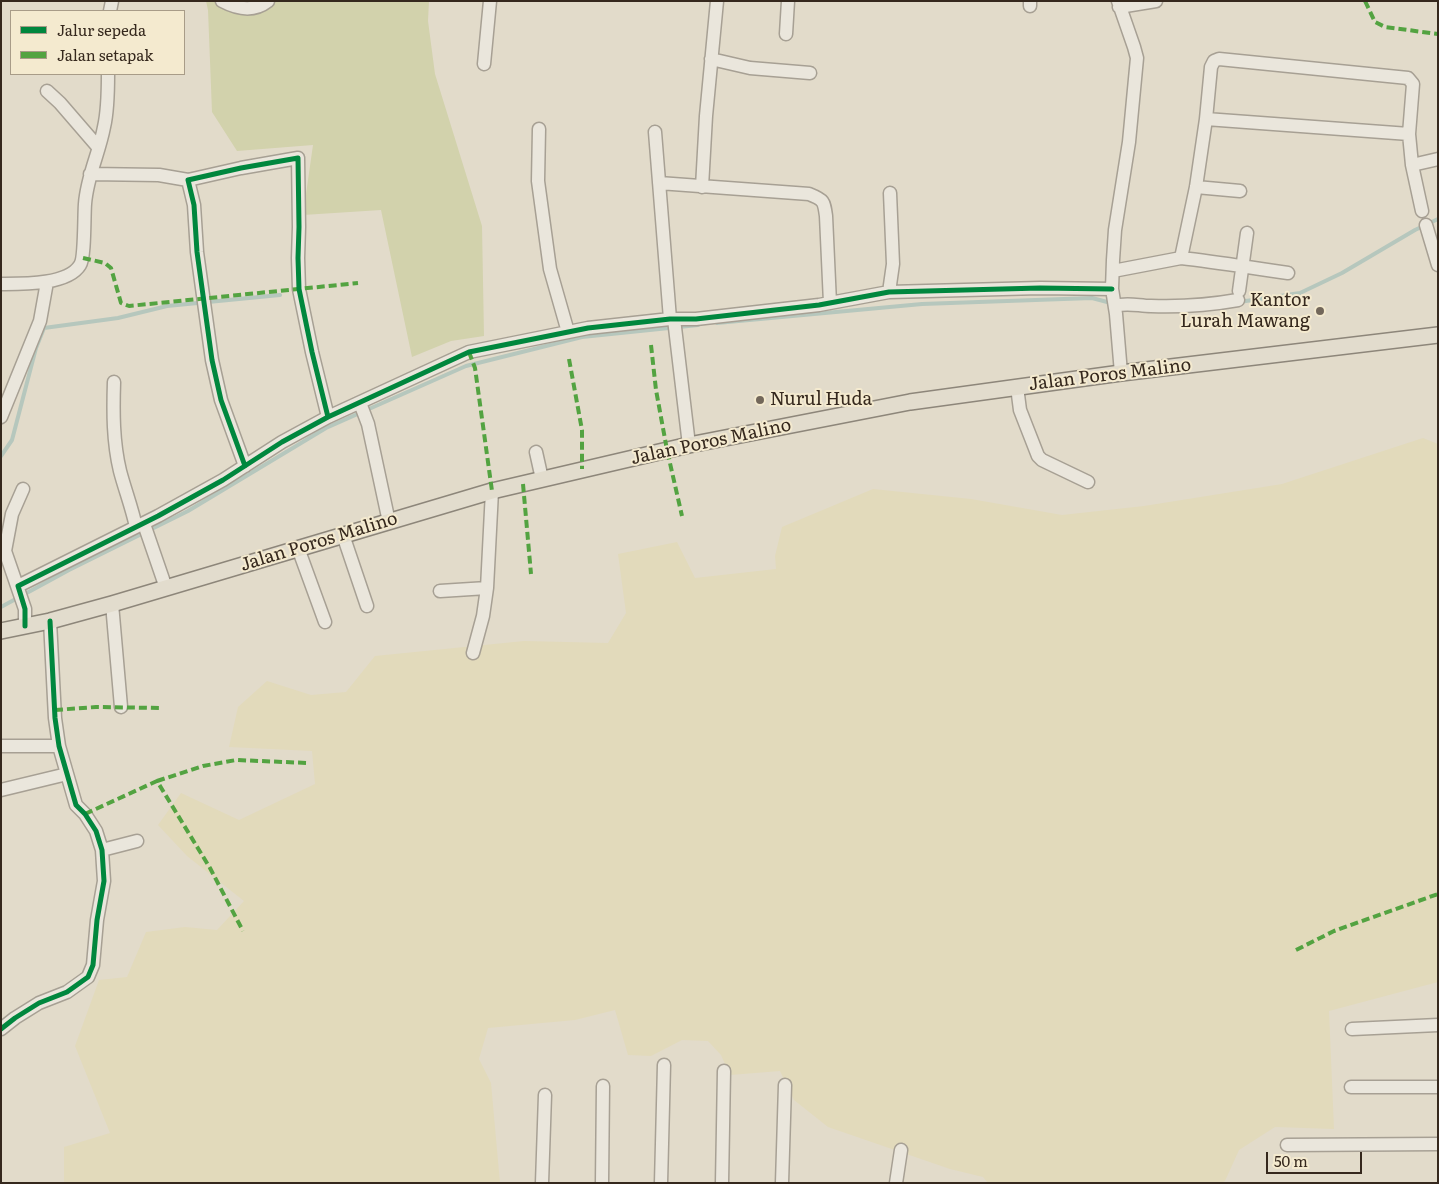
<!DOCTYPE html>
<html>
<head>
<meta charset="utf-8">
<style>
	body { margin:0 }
	#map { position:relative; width:1439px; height:1184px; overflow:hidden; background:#e2dbca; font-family:Literata,serif }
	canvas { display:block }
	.frame { position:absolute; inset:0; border:2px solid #35281d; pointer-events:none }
	.legend { position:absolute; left:10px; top:10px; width:175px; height:65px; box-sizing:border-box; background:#f4eacf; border:1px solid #a89c88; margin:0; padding:6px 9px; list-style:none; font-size:15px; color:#35281d }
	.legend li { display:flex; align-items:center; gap:10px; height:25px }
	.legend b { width:25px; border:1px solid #a89c88 }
	.scale { position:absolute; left:1266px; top:1152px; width:96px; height:22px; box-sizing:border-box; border:2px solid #35281d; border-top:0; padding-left:6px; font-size:15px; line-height:18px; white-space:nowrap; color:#35281d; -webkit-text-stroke:4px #f4eacf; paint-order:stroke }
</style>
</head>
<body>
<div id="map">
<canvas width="1439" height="1184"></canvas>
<div class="frame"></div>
<ul class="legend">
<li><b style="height:6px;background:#00873e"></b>Jalur sepeda</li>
<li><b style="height:6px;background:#53a341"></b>Jalan setapak</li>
</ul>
<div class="scale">50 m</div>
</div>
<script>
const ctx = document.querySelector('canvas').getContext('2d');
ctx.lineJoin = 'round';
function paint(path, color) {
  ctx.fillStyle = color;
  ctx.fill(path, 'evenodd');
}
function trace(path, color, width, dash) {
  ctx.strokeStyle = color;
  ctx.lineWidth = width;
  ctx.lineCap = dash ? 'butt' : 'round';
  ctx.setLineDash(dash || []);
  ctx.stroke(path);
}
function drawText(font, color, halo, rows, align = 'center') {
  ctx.font = font + ' Literata,serif';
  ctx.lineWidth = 4;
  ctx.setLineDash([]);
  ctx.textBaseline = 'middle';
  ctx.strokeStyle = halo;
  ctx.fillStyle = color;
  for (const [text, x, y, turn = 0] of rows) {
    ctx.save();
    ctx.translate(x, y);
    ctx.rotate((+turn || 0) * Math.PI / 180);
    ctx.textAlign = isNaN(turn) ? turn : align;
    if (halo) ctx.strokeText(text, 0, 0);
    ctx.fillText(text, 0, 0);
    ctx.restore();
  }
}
paint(new Path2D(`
	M1423,438l15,6v538l-109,29 5,118 -59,-2 -36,23 -14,31 -4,2h-233l-5,-6 -33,-8 -122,-42 -34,-27 -14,-29 -50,4 -9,-20 -13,-14 -26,-1 -31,16 -23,-1 -13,-45 -40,10 -87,8 -9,31 12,24 9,100h-436v-36l46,-14 -35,-87 24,-66 28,-3 19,-45 39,-5 32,3 27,-29 -57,-45 -29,-31 23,-32 58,27 76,-36 -3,-33 -83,-4 9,-40 29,-26 44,14 35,-3 29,-36 149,-15 84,2 18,-30 -8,-59 59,-12 18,36 81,-9 -1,-13 7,-29 91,-38 98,10 91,16 82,-9 138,-22z`), '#e2dabb');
paint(new Path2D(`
	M206,1h223l-1,20 7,53 47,152 2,110 -33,5 -39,16 -31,-147 -78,5 10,-70 -76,6 -25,-39 -4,-102z`), '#d2d2ac');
trace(new Path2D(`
	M1239,302l61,-9 42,-20 73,-43 23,-11
	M717,323l205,-19 170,-6 19,5
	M1,456l11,-16 24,-92 8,-20 74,-10 49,-12 113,-11
	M1,607l68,-37 119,-59 138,-83 140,-62 116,-29 116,-12`), '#b6c7bd', 4);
const minor = new Path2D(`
	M222,1c15,8 32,11 46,0
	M1030,1v5
	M1118,1l16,46 3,11 -8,84 -14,88 -2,30 -1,29 4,25 5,59
	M1119,7l37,-6
	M110,11l2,-10
	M786,34l2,-33
	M711,59l39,9 60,5
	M484,64l6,-63
	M47,91l13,12 38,44
	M1206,119l5,-52 3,-6 5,-2 189,19 5,6 -4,50 3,31 10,46
	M539,129l-1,52 12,88 18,63
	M655,132l15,187
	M1412,165l26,-6
	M90,174l69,1 29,5
	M659,183l150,11c15,6 15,7 17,22l4,87
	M702,187l4,-71 11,-115
	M1196,187l44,4
	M1426,225l12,40
	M1181,258c36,4 71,10 107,15
	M1113,271l68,-13 15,-71 10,-68 203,15
	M1,284c21,0 67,1 79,-19 5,-7 4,-49 5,-61 2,-28 14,-50 19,-77 4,-17 4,-36 4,-53
	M1239,291l8,-58
	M889,292l4,-28 -3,-71
	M1115,306c12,-4 24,0 36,0 29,1 59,-1 87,-6
	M674,319l15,126
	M114,382c-1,30 -1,60 6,89 5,19 12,37 16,56
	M1017,387l3,23 18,46 4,4 46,22
	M360,403l8,21 21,98
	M1,417l39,-96 7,-39
	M536,452l6,27
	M245,466l-24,-66 -9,-40 -15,-108 -3,-47 -6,-25 53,-12 57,-10 1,69 -1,31 1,31 13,63 16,65
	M23,489l-11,25 -7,37 20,58v17
	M144,524l22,64
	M343,535l24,71
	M298,548l27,74
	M18,586l140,-70 65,-36 59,-38 46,-25 141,-65 119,-24 82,-9h26l123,-14 70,-13 151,-4 72,1
	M440,591l47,-3
	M112,604l9,103
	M473,653l10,-37 4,-28 5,-97
	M1,746h58
	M1,790l66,-16
	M102,850l35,-9
	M1,1029l14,-11 24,-15 28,-11 21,-15 5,-12 4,-45 7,-39 -2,-31 -6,-19 -11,-17 -9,-9 -17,-59 -4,-28 -5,-97
	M1352,1029l86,-4
	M1351,1087h87
	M1287,1145l151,-1
	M542,1183l3,-88
	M602,1183l1,-97
	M661,1183l3,-118
	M722,1183l2,-112
	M782,1183l3,-98
	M896,1183l5,-33`);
const major = new Path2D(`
	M1,631l49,-10 62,-17 380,-113 197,-46 221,-43 211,-29 317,-38`);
trace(minor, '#a7a094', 15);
trace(major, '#8d867a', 18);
trace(minor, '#eae6dc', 12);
trace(major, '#e2dccd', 15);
trace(new Path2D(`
	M1365,1l10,21 10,5 53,7
	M83,258l22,5 6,5 10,35 8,3 229,-23
	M651,345l5,45 11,60 15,66
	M469,352l6,16 17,123
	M569,359l13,71v39
	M523,484l8,90
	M55,710l41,-3 63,1
	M157,781l46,-15 33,-6 71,3
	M85,814l72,-33 53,87 33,63
	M1296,950l38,-19 104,-37`), '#53a341', 4, [8, 4]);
trace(new Path2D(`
	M245,466l-24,-66 -9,-40 -15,-108 -3,-47 -6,-25 53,-12 57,-10 1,69 -1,31 1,31 13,63 16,65
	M25,626v-17l-7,-23 140,-70 65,-36 59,-38 46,-25 141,-65 119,-24 82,-9h26l123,-14 70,-13 151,-4 72,1
	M1,1029l14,-11 24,-15 28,-11 21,-15 5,-12 4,-45 7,-39 -2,-31 -6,-19 -11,-17 -9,-9 -17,-59 -4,-28 -5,-97`), '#00873e', 5);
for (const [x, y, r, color] of [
	[1320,311,5,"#72675a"],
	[760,400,5,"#72675a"]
]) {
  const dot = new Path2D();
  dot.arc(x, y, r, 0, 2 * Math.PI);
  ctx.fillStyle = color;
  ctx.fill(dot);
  trace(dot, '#f4eacf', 2);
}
drawText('18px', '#35281d', '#f4eacf', [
	["Kantor",1310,301],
	["Lurah Mawang",1310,322],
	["Nurul Huda",770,400,"left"]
], 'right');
drawText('18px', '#35281d', '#f4eacf', [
	["Jalan Poros Malino",1110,375,-7],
	["Jalan Poros Malino",711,442,-12],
	["Jalan Poros Malino",319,542,-17]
]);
</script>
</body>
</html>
